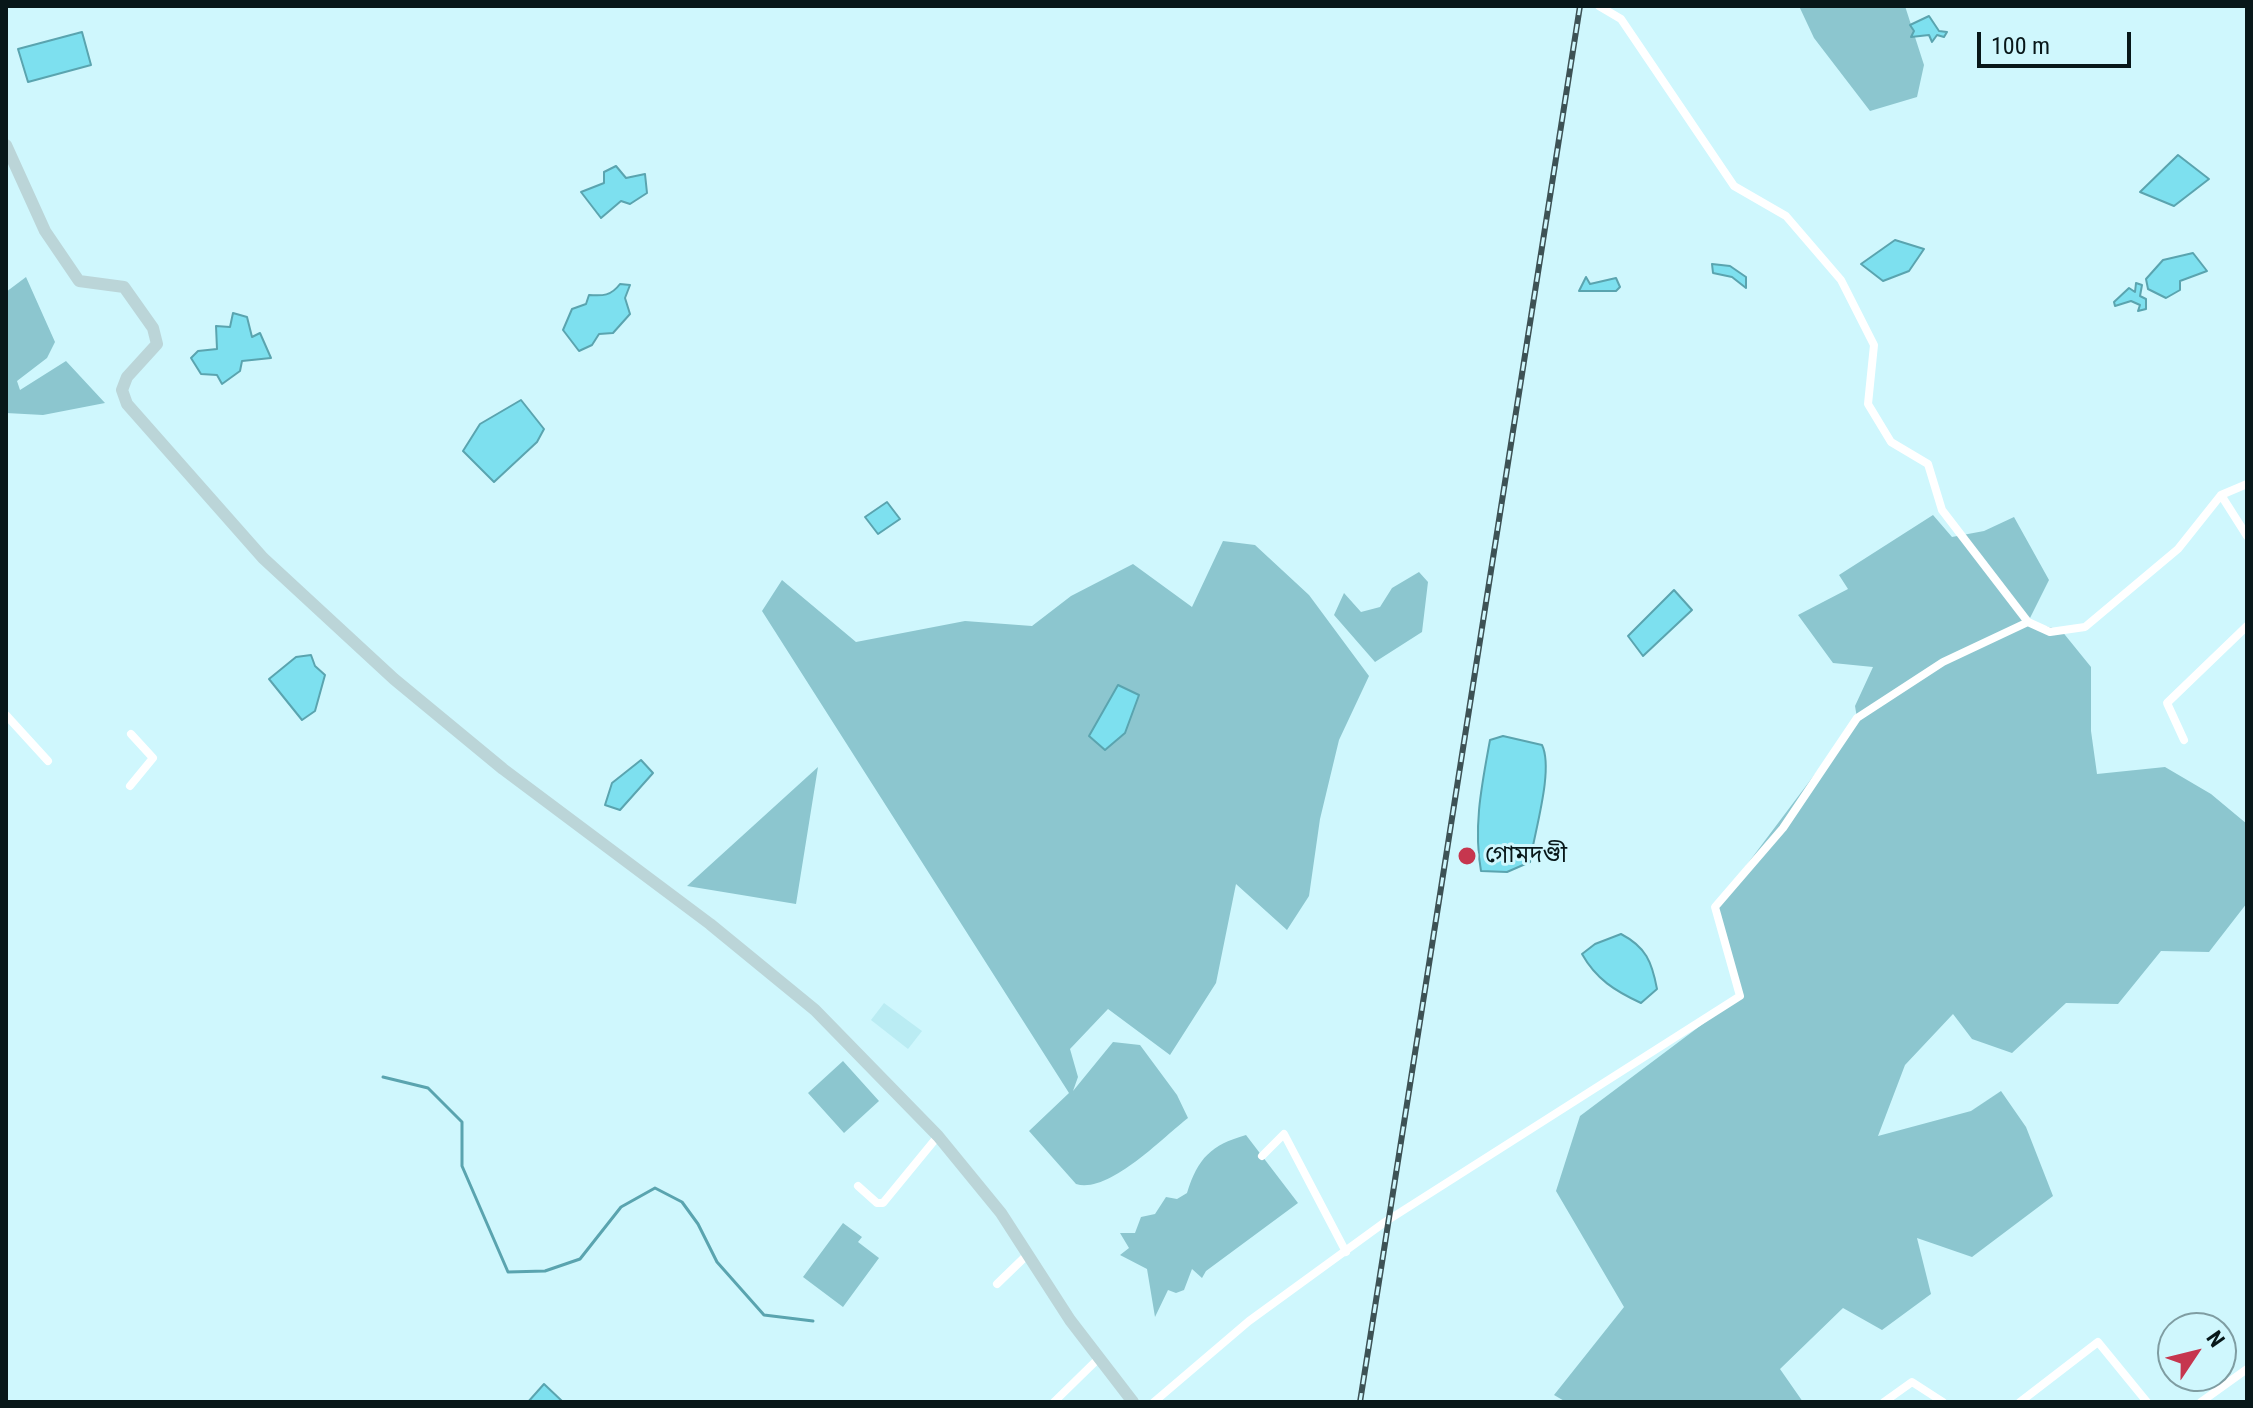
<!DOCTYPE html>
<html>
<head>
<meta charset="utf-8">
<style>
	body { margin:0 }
	#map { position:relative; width:2253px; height:1408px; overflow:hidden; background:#cff7fd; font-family:"Roboto Condensed",sans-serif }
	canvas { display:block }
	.frame { position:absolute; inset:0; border:8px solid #081719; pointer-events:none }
	.north { position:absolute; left:2157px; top:1312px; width:80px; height:80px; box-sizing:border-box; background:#cff7fd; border:2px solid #7f9da2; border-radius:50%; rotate:55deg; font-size:22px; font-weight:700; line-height:32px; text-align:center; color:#081719 }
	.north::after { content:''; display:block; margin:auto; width:28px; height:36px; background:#c6364e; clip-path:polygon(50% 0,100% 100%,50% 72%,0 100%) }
	.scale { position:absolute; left:1977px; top:32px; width:154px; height:36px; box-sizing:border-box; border:4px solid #081719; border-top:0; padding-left:10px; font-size:24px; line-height:28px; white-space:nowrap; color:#081719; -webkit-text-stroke:6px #cff7fd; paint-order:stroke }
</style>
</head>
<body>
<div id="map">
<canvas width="2253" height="1408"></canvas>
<div class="frame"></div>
<div class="north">N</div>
<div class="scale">100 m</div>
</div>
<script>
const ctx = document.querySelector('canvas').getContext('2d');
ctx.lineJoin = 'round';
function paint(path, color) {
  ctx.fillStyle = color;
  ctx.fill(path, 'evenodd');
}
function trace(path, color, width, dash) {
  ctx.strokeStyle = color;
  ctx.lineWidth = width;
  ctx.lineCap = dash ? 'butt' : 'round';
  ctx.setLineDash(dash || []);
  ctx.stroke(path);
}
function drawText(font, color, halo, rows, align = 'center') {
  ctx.font = font + ' "Roboto Condensed","Noto Sans Bengali",sans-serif';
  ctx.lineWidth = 6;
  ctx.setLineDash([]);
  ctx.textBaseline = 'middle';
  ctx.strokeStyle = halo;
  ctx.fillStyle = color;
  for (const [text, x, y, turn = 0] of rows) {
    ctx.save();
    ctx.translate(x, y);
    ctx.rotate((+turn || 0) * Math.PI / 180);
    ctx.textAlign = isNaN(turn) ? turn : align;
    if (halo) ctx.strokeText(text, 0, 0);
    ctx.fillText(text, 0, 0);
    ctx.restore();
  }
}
paint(new Path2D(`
	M884,1003l38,28 -14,18 -37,-29z`), '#baecf3');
paint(new Path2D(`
	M1799,6h106l19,59 -7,32 -47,14 -56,-73z
	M26,277l29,65 -8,16 -30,23 3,9 46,-29 39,42 -62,12 -37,-2v-121z
	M1933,515l19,22 32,-6 30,-14 35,63 -21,42 33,8 30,37v64l6,43 68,-7 46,27 36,30v79l-38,49 -48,-1 -43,53 -52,-1 -54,50 -40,-14 -19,-25 -48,51 -27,71 93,-25 30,-20 25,36 27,69 -81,61 -55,-19 14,56 -49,36 -39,-22 -63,61 23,33h-237l-12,-7 70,-88 -68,-116 24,-75 160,-120 -25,-89 142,-189 -2,-12 18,-39 -40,-4 -35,-48 50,-26 -9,-14z
	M1223,541l32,4 54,50 60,81 -30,64 -19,79 -11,77 -22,34 -51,-46 -20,99 -46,72 -62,-46 -38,40 8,28 -5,14 40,-49 27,3 37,50 11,23c-26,20 -79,76 -112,66l-47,-53 40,-38 -307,-482 20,-31 74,62 109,-21 67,5 39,-30 62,-32 59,43z
	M1419,572l9,10 -6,50 -47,30 -41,-47 10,-22 17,19 19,-5 12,-19z
	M818,767l-22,137 -109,-18z
	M843,1061l36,40 -35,32 -36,-40z
	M1246,1135l52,68 -92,68 -4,7 -10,-9 -8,21 -8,3 -8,-3 -13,27 -8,-48 -27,-14 9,-7 -9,-15h15l6,-16 14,-3 11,-17 11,2 10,-6c11,-35 24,-48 59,-58z
	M843,1223l19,14 -4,5 21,16 -36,49 -40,-30z`), '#8cc6cf');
const water = new Path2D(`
	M1929,16l10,15 8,1 -3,5 -7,-2 -5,7 -3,-7 -18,2 3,-6 -4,-6z
	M82,32l9,33 -63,17 -10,-33z
	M2178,155l31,24 -35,27 -34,-14z
	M616,166l10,12 19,-4 2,19 -17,11 -9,-3 -20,17 -20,-26 23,-9v-11z
	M1895,240l29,9 -15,22 -26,10 -22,-17z
	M2193,253l14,18 -27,10v9l-14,8 -18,-9 -2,-10 17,-19z
	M1712,264l18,2 16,11v11l-14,-11 -19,-4z
	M1586,277l4,7 26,-6 4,9 -4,4h-37z
	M2136,283l6,2 -2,11 6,3v10l-8,2 2,-6 -9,-4 -16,5 -1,-4 15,-14 6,4z
	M620,284l10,1 -5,13 5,16 -17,19 -14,1 -7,11 -13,6 -16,-21 9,-21 14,-5 3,-9c14,1 22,1 31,-11z
	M233,313l14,4 5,20 8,-4 11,25 -29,3 -2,10 -18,13 -5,-9 -16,-1 -10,-16 7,-7 19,-2 -1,-23 14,1z
	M521,400l23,29 -7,13 -43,40 -31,-31 17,-27z
	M887,502l13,17 -22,15 -13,-17z
	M1674,590l18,20 -49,46 -15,-20z
	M311,655l4,11 10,9 -10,36 -13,9 -33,-41 27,-22z
	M1118,685l21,10 -14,38 -20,17 -16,-14z
	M1503,736l39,9c12,25 -8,88 -12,117l-23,10 -26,-1c-8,-45 1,-87 9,-131z
	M641,760l12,13 -33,37 -15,-5 7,-22z
	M1621,934c25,13 31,28 36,55l-16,14c-26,-12 -45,-24 -59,-49l13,-10z
	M544,1384l19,18h-35z`);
paint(water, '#7de0ef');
trace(water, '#5aa4af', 2);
trace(new Path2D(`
	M383,1077l45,11 34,34v44l46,106 37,-1 35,-12 41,-52 34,-19 27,14 16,22 19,38 47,53 49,6`), '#5aa4af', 3);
trace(new Path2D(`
	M1599,6l22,13 113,167 52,30 55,64 33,65 -6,59 23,38 37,22 14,46 86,112
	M2221,495l26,41
	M6,715l42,46
	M2184,740l-17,-37 80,-77
	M130,786l23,-28 -22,-24
	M1262,1156l22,-22 62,118
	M858,1186l19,17h6l55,-67
	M997,1284l30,-29
	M1054,1402l45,-44
	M1154,1402l95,-81 136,-99 355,-226 -25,-89 68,-79 74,-110 86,-56 85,-40 22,10 35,-5 93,-78 43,-54 26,-11
	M1884,1402l28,-20 31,20
	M2020,1402l78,-60 49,60
	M2201,1402l46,-33`), '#fff', 8);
trace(new Path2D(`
	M6,145l39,86 34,50 45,6 29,41 4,16 -30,33 -5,13 5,14 136,154 131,121 109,90 207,155 105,86 123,126 63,77 69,107 63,82`), '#bbd5d8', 12);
const rail = new Path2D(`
	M1360,1402l220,-1396`);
trace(rail, '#3d5255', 6);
trace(rail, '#cff7fd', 3, [9]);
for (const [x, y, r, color] of [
	[1467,856,10,"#c6364e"]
]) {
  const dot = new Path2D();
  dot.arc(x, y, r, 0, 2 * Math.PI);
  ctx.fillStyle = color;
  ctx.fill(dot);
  trace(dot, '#cff7fd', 3);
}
drawText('24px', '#081719', '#cff7fd', [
	["গোমদণ্ডী",1485,856]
], 'left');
</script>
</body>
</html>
